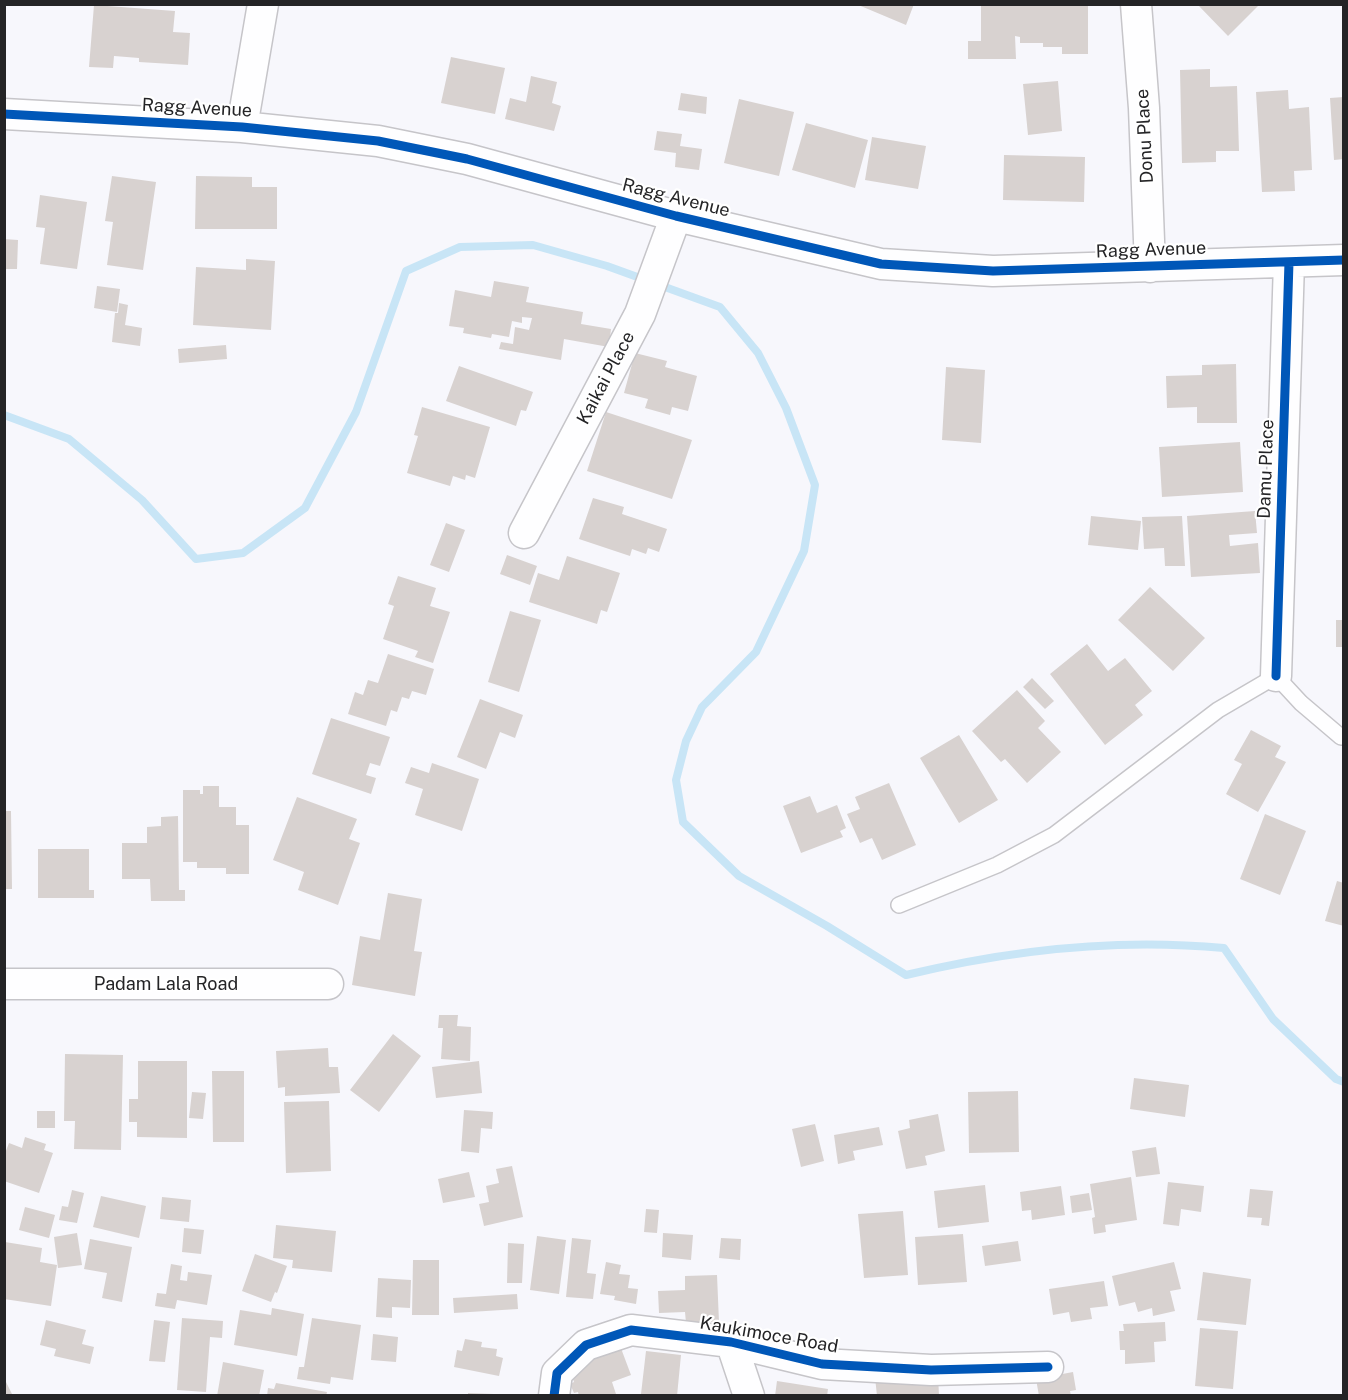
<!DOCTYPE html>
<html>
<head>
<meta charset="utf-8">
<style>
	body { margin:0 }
	#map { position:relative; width:1348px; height:1400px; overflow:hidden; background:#f7f7fc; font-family:"Public Sans",sans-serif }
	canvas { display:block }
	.frame { position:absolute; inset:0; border:6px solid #242426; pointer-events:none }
</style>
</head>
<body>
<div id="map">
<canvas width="1348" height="1400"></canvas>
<div class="frame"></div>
</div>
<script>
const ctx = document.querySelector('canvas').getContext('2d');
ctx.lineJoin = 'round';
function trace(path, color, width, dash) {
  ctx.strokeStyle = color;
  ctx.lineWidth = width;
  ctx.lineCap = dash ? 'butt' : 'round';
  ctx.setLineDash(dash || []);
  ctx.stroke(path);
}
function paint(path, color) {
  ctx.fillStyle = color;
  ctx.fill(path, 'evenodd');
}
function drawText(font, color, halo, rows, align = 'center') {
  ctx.font = font + ' "Public Sans",sans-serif';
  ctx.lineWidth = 4.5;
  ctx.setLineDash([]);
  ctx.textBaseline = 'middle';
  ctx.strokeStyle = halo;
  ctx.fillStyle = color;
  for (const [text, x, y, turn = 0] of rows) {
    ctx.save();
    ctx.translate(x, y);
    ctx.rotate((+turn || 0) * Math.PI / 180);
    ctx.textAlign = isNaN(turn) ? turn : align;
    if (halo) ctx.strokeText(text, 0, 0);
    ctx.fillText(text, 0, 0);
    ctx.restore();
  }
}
trace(new Path2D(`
	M4,415l65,24 73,61 54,59 47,-6 62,-45 51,-96 50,-141 54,-24 73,-2 74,21 113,41 38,46 28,55 29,77 -11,66 -48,101 -54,55 -16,34 -10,39 7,42 56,54 88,50 79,49c103,-25 213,-37 318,-27l49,71 63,60 8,3`), '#c8e5f6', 8);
paint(new Path2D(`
	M856,4h58l-8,21z
	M981,4h107v50h-26v-7h-19v-4h-23v-6l-5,-1 1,23h-48v-18h13z
	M1197,4h63l-32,32z
	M94,5l81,6 -2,21 17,1 -2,32 -49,-3v-4l-25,-2 -1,12 -24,-1z
	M451,57l54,11 -10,46 -54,-11z
	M1210,69v18l27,-1 2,65h-23v11l-34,1 -2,-93z
	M531,76l26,6 -5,21 9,3 -7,25 -49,-12 5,-21 16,4z
	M1058,81l4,50 -34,4 -5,-51z
	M1288,90l1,19 20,-2 3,63 -18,1 1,20 -33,1 -6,-100z
	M681,93l26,4 -1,17 -28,-4z
	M1344,97v62l-10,1 -4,-62z
	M739,99l55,13 -15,64 -55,-13z
	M806,123l62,17 -13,48 -63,-18z
	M657,131l25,3 -2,12 22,3 -3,21 -24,-3 1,-14 -22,-3z
	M872,137l54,9 -8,43 -53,-9z
	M1004,155l81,2 -1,45 -81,-2z
	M112,176l44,6 -13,88 -36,-5 6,-43 -8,-1z
	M196,176l56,1v10h25v42h-82z
	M40,195l47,7 -10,67 -37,-5 5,-36 -9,-1z
	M4,239l14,1 -1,29h-13z
	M246,259l29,2 -4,69 -78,-5 3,-58 50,3z
	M494,281l35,6 -3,15 57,10 -2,12 30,5 -2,18 -45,-8 -3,21 -62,-11 2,-7 12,2 2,-17 14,3 3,-12 -10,-1v6l-10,-2 -3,16 -17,-3 -1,4 -28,-5 1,-5 -15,-2 6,-36 36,7z
	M97,286l23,3 -3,23 -23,-4z
	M119,303l9,2 -3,20 17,3 -2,18 -28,-4 3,-29h3z
	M226,345l1,14 -48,4 -1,-14z
	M635,353l32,8 -2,6 32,9 -9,35 -16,-4 -2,8 -25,-7 3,-9 -24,-6z
	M1236,364l1,59h-40v-16l-30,1 -1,-32 36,-1v-10z
	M459,366l74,26 -7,19 -5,-1 -5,16 -70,-25z
	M946,367l39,3 -4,73 -39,-3z
	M422,407l68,20 -15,51 -9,-3 -1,5 -12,-4 -3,10 -43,-13 11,-37 -4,-1z
	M606,412l86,28 -20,59 -85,-28z
	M1240,442l3,50 -81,5 -3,-50z
	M593,498l31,9 -2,7 45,15 -8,23 -11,-4 -2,6 -14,-5 -2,7 -51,-17z
	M1255,511l2,22 -28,2 1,11 28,-3 2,30 -69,4 -4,-61z
	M1091,516l50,5 -3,29 -50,-5z
	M1182,516l3,50h-20l-1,-18 -20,1 -2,-32z
	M446,523l19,7 -16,42 -19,-7z
	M507,555l30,11 -7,19 -30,-11z
	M567,556l53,17 -13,39 -6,-2 -4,14 -68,-22 9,-29 21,7z
	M398,576l38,12 -6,18 20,6 -17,51 -18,-6 3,-6 -35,-12 11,-33 -6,-2z
	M1150,587l55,51 -32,33 -55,-51z
	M510,611l31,9 -22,72 -31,-10z
	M1336,620h8v27h-8z
	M1087,644l21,27 17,-13 27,33 -17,14 8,10 -38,30 -55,-71z
	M388,654l46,15 -8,26 -14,-4 -3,8 -7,-2 -5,15 -6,-2 -5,16 -38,-12 7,-22 8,3 5,-15 10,3z
	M1032,678l22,23 -9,8 -22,-22z
	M1017,690l28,31 -7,7 23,24 -34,31 -22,-24 -4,3 -29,-31z
	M480,699l43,16 -8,23 -15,-6 -14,37 -29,-12z
	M331,718l59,19 -10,29 -10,-3 -4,12 10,3 -5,16 -59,-20z
	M1251,730l30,16 -6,11 11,5 -28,50 -32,-18 16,-30 -8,-4z
	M959,735l39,65 -39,23 -39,-65z
	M432,763l47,16 -17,52 -47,-16 8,-26 -18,-6 6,-16 18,6z
	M889,783l27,62 -34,15 -10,-22 -12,5 -13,-29 13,-5 -5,-12z
	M203,786h16v21h17v18h13v49h-23v-6h-29v-6h-14v-72h17v4h3z
	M810,796l7,17 20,-8 9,23 -6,3 3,6 -42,16 -18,-47z
	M297,797l60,22 -8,20 11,4 -22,62 -40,-15 6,-18 -31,-12z
	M4,811h7l1,78h-8z
	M1265,814l41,17 -26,64 -40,-16z
	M178,816l1,74h6v11h-34l-1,-22h-28v-36h25v-16l14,-1v-9z
	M38,849h51v41h5v8h-56z
	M1337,881l7,2v43l-19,-5z
	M388,893l34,6 -8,52 8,1 -7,44 -63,-11 8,-49 20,4z
	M439,1015h19l-1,11 14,1 -1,34 -29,-2 2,-31h-5z
	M393,1034l28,22 -42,56 -29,-22z
	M328,1048l1,19h9l2,26 -55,3v-9l-7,1 -2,-37z
	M65,1054l58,1 -2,95 -47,-1 1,-28h-11z
	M138,1061h49v77l-50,-1v-15h-8v-23h9z
	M479,1061l3,32 -46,5 -4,-31z
	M212,1071h32v71h-31z
	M1134,1078l55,7 -4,32 -55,-8z
	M1018,1091l1,61 -50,1 -1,-61z
	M192,1092l14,1 -3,26 -14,-1z
	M329,1101l2,70 -45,2 -2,-71z
	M464,1110l29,2 -1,17 -11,-1 -2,25 -18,-2z
	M37,1111h18v17h-18z
	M938,1114l7,37 -20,5 2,9 -21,4 -8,-38 12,-3 -1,-8z
	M815,1124l9,37 -23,6 -9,-38z
	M879,1127l4,18 -30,6 2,9 -17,4 -4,-29z
	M25,1137l21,7 -2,6 9,3 -14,40 -35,-12v-25l5,-13 13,5z
	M1156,1147l4,27 -24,3 -4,-26z
	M512,1166l11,51 -39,9 -5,-22 10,-2 -3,-16 13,-3 -3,-14z
	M469,1172l6,25 -32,6 -5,-24z
	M1131,1177l6,43 -32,5 1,7 -12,2 -2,-16 3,-1 -5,-33z
	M1168,1182l36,4 -3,26 -20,-3 -2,17 -16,-2z
	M985,1185l4,37 -51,6 -4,-37z
	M1061,1186l4,29 -33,5 -1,-10 -9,1 -2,-19z
	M1250,1189l23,2 -4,35 -8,-1 1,-7 -15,-1z
	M72,1190l12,3 -7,30 -18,-3 3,-14 6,1z
	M1089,1193l3,17 -20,3 -2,-17z
	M101,1196l45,10 -7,32 -46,-11z
	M162,1197l29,3 -2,22 -29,-3z
	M25,1207l30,8 -6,23 -30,-8z
	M646,1209l13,1 -2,23 -13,-1z
	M903,1211l5,64 -44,3 -6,-64z
	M276,1225l60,6 -4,41 -40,-4 1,-8 -20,-2z
	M184,1228l20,2 -3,24 -19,-2z
	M77,1233l5,32 -24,3 -4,-31z
	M663,1233l30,2 -2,25 -29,-3z
	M963,1234l4,48 -49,3 -3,-48z
	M537,1236l29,4 -7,54 -29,-4z
	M572,1238l19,2 -4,33 9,1 -3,25 -27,-2z
	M721,1238l20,1 -1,21 -21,-2z
	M90,1239l42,8 -10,55 -20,-4 5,-25 -23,-4z
	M1018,1241l3,20 -36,5 -3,-20z
	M5,1242l37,6 -2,14 17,3 -6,41 -47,-7z
	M508,1243l16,1 -2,39h-15z
	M255,1254l32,12 -10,27 -2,-1 -4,10 -29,-11z
	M413,1260h26v55h-27z
	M606,1262l15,3 -2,9 11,1 -2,13 10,1 -2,15 -22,-4 1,-4 -15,-2z
	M1174,1262l7,27 -11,2 5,20 -22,5 -1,-8 -14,4 -3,-10 -16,4 -7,-30z
	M171,1264l11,2 -2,14 7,1 1,-9 24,3 -5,30 -30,-5 -2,9 -20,-3 2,-13 9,1z
	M1203,1272l48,7 -5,46 -49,-5z
	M717,1275l2,47 -33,1 -1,-11 -26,1 -1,-22 27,-1v-14z
	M378,1278l33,2 -1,28 -18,-1v11l-16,-1z
	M1104,1281l4,25 -18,2 2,11 -21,3 -2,-10 -16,3 -4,-26z
	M517,1294l1,15 -64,4 -1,-15z
	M272,1308l32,6 -7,42 -63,-11 6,-35 31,5z
	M182,1318l41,3 -1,17 -12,-1 -4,55 -29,-2z
	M312,1318l49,7 -8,55 -22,-3 -1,7 -33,-5 2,-12h5z
	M46,1320l40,10 -4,14 12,3 -4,17 -36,-8 2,-7 -16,-4z
	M154,1320l16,2 -5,40 -16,-1z
	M1165,1322l1,19 -12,1 1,20 -30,2v-14h-5l-1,-19h5l-1,-7z
	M1200,1328l38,3 -5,58 -38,-3z
	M373,1334l25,3 -2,25 -25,-2z
	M465,1339l17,3 -1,5 16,2 -1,7 7,2 -4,18 -45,-9 3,-17 5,1z
	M619,1343l12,32 -19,7 4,12 -5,2h-32l-1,-4 -4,1 -4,-9 4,-2 -5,-15z
	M646,1351l35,4 -4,41 -36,-2z
	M223,1362l41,8 -5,26h-42z
	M1073,1372l3,18 -6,1 1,5h-32l-3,-17z
	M938,1374l1,22h-62l-2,-19z
	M4,1378l9,18h-9z
	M777,1381l51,8 -1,7h-52z
	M276,1383l51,9 -1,4h-59l1,-8 6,1z
	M468,1393l26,1v2h-26z`), '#d8d2d0');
const service = new Path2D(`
	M899,905l98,-40 57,-30 164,-125 58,-34 25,27 40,34`);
const minor = new Path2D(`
	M1136,4l8,104 6,159
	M4,114l238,13 136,14 89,18 209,57 205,48 112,7 351,-11
	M242,127l21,-123
	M524,533l116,-219 36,-98
	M1276,676l13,-414
	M4,984h324
	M731,1342l18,54
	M554,1396l3,-23 29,-28 45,-15 100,12 91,22 109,6 117,-3`);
trace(service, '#c6c5c9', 18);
trace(minor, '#c6c5c9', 33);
trace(service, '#fefeff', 15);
trace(minor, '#fefeff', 30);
trace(new Path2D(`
	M4,114l238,13 136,14 89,18 209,57 205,48 112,7 351,-11
	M1276,676l13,-414
	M554,1396l3,-23 29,-28 45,-15 100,12 91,22 109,6 117,-3`), '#0057b8', 9);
drawText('18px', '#242426', '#fff', [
	["Ragg Avenue",197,108,3],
	["Donu Place",1145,136,-93],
	["Ragg Avenue",676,198,14],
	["Ragg Avenue",1151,250,-2],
	["Kaikai Place",606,378,-62],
	["Damu Place",1266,469,-88],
	["Padam Lala Road",166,984],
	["Kaukimoce Road",769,1335,10]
]);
</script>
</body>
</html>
